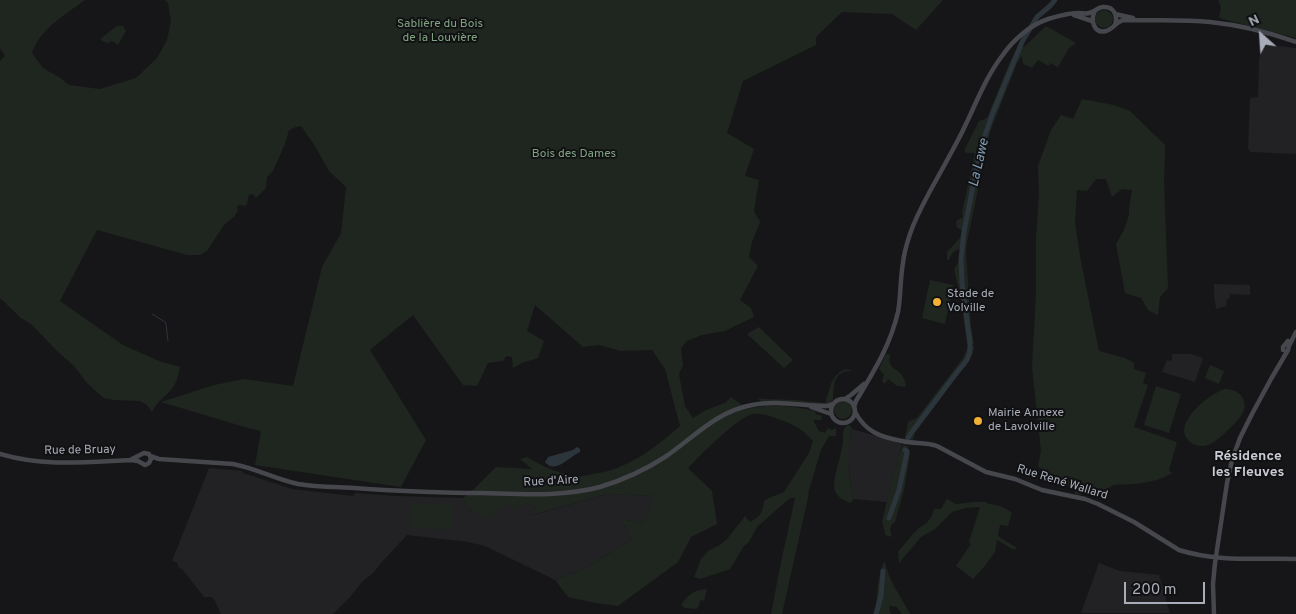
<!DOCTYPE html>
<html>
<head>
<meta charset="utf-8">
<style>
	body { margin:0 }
	#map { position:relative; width:1296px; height:614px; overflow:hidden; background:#161618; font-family:Overpass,sans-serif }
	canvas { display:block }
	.north { position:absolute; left:1236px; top:10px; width:50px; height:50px; -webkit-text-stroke:4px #111113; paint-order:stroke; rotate:334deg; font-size:14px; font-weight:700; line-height:20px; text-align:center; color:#a8adb8 }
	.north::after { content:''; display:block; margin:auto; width:18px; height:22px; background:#a8adb8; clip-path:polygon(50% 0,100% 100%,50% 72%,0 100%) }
	.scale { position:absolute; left:1124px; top:582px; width:81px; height:22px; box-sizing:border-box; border:2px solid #a8adb8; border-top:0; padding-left:6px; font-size:15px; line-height:18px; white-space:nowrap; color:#a8adb8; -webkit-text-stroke:4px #111113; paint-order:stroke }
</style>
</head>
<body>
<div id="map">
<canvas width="1296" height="614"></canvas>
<div class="north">N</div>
<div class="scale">200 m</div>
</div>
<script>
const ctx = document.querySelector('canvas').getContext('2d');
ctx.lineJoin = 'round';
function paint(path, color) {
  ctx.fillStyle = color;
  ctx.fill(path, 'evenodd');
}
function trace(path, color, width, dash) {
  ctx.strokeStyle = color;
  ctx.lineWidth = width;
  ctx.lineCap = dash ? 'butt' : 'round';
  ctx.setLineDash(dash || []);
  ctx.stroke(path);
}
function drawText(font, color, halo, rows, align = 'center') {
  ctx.font = font + ' Overpass,sans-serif';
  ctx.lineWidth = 4;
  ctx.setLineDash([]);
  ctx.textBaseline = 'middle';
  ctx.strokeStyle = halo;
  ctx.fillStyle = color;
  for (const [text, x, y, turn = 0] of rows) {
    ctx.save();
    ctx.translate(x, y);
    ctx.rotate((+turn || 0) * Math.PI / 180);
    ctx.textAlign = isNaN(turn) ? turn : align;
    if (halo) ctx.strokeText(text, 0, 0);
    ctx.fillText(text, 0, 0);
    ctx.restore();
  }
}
paint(new Path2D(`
	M1268,45l28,3v106l-45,-2 -3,-3 2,-51 8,-1 1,-36 1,-8 3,-4z
	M1214,284l36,1v10l-20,-1v4l-3,1 -1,7 -10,3 -2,-15z
	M1172,354h19l12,4 -8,24 -33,-10 5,-12 3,1 2,-2z
	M852,429l48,14v1l2,1 -4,12 -1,10h-2l-8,35 -33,-3 -3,-13 -4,-32z
	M209,468l33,3 1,2 49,16 61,7 2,-3 41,3 67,2 8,13 36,-8h18l10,4 -2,8 74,-21 48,2 -11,27 -23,-4 11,20 -46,29 -31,12 -70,-34 -17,-4 -61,-7 -26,28 -7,9 -12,10 -12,15 -17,17h-112l-6,-13 -3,-4h-8l-22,-28 -4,-2v-4l-6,-2z
	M1099,563l21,8 39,4 11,38h-89z`), '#222225');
paint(new Path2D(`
	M0,0h85c-16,12 -34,22 -46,39 -3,4 -5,9 -7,14l11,15 16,9 10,8 31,4 36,-11 21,-20 10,-18 4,-19 -3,-18 -3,-3h778l-27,30 -24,-16 -50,-2 -26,25v8l-73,36 -16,52 27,16 -9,27 14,4 -5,31 6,11 -8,20 -3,15 9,9 -18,34 11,8 3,9 -29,14 -23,4 -15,6 -6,7 2,17 -4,9 6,32 8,12 13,-8 19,-7 6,-6 16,12c22,-6 47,-3 68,2l1,3 6,2 -1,4h-8l6,11 6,2 3,-5 4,2 4,-2v8h-7l-8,14 -13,43h1l-27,121h-11l10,-52 14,-64h-5l-33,29 -8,15 -5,4 -14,23 -30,10 -6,-2 7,-18 7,-8 12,-6 7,-6 18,-23 5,6c10,-5 13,-10 14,-21l5,-3 15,-6 25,-39 4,-12c-10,-11 -18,-16 -32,-21 -9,-3 -17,-7 -27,-6 -16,2 -53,41 -66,54l24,23 5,33 -26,13 -13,25 -60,44 -23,-3 -27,-6 -13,-17 31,-12 46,-29 -11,-20 23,4 10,-27 -47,-2 -75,21 3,-8 -10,-4 -11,5 -8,-5 -16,15c-17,-4 -19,-6 -27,-20l10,-8 23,-23 36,2 -12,-10 7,-2c15,9 32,17 50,19 5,1 11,-1 16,-2 35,-5 61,-25 87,-48l-15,-57 -13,-19 -31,1 -22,-6 -16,2 -48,-42 -8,26 17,10 -6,17 -16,5 -9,5 -1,-11 -6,-1 -3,5 -15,2 -11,23 -14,-1 -50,-70 -43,35 56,90 -25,47 -146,-22 6,-34 -13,-3 -87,-26 53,-17 30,-6 49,7 29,-119 19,-34 5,-46 -17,-16 -16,-28 -12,-17 -5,1 -7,3 -4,14 -12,27 -6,6 -1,11 -10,10 -3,-4 -4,1 -2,9 -2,2 -6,-1 -2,2 1,3 -4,7 -10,8 -17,26 -7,4h-13l-90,-25 -37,71 63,44 36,16 21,6c-2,10 -4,19 -12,26 -7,7 -11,9 -16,19l-5,-7 -7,-4 -26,-1 -10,-2 -5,-4 -12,-11 -13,-17 -16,-14 -27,-28 -10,-6 -21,-20v-237l5,-5 -5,-8z
	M1218,0h78v38l-77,-20 2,-10z
	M1095 19a9 9 0 1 1 18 0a9 9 0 1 1-18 0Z
	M117,26h6l3,5 -8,14 -6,-4 -4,2 -6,-2 -1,-3z
	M1046,26l30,17 -7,5 -11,19 -8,-4 -1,3 -11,-6 -6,8 -9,-4 -1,-8 -5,7 -27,69 -23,110 -1,10 5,74 3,18h-7l-6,-44 -7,-31c5,-6 8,-12 6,-20 -7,1 -9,6 -11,11h-2v-8l13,-14 2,-8 -5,-2 -1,-7 7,-4 -1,-5 13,-59h-8l-3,-2 15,-30 8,-3 22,-54 10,-19 5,2z
	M1082,99l32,6 16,6 35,34v8l-1,27 4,108 -8,9 -2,18 -10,-5 -7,-12 -16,-5 -9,-49 8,-14 5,-15v-7l3,-18 -10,-1 -10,8 -6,-18h-10l-9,12 -10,-1 -2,33 5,33 19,95 26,7 9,5v6l12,4 -3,10 5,2 -14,42 43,15 -8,28 3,3c-18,11 -38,11 -59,12l-2,2c-12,4 -23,8 -36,7v-3l-2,-3 -23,-12 -12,-10 3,-15 -9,-84 4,-73v-57l3,-43 -1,-28 13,-36 10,-15 12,4z
	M930,280l23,5 -8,39 -23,-6z
	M759,327l34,33 -9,8 -37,-34z
	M974,346l-1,7 -2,4 -56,76 -2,7 -6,-1 -2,-2 3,-15 9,-4 46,-60 4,-9v-2z
	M886,354h4c0,1 -1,8 0,9 2,9 14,5 16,24l-9,-1 -9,-7 -3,5 -3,-2 2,-7 -5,-6z
	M1210,365l14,6 -5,13 -14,-6z
	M846,369l7,2c-20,-1 -19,14 -20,29l-4,3 -3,1 -50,-3h-15l-4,-3 6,1 32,1 30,3c6,-15 4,-27 21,-34z
	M1156,386l25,8 -12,39 -25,-8z
	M1225,389c7,0 13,2 17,8 9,14 -7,26 -16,35 -6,5 -13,13 -22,14 -6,0 -11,-1 -15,-5 -18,-17 21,-48 36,-52z
	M834 410a9 9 0 1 1 18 0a9 9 0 1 1-18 0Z
	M848,425l3,1 1,3c-6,23 -4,47 2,70l-4,4c-6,-3 -13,-6 -15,-12 -4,-11 8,-38 8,-51 0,-7 -1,-11 5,-15z
	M903,445l5,1 -2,5 3,1 1,3 -6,35 -9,32 -3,2 -2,6 2,7 -7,-2v-3l-3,-10 13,-55h2l1,-10z
	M947,499l9,5 18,-2h13l1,2c9,0 18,4 24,9l-4,13 -8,-1 -2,11 19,12 -3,2 -17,-10 -2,12 -11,15 -11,12 -17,-13 15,-22 -2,-2 11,-35 -14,1 -14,4 -17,17 -14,8 -22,26 -1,-11c5,-6 10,-13 16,-19 9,-10 17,-9 20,-24h7z
	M411,503l41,2 -1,25 -41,-2z
	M885,561c2,17 17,37 25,53h-8l-5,-7 -8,-1 2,8h-17c4,-14 3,-43 11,-53z
	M707,589l-3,12 -3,-1 -4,9 -12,-1 -4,-3c7,-10 12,-15 26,-16z`), '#1e261f');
paint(new Path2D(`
	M577,447l3,2v3c-10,4 -25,23 -35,10l3,-5 25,-7z`), '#2c353c');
trace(new Path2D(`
	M152,314l13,8 1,2 2,17`), '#2c353c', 1);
trace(new Path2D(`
	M970,343l-8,-60 -1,-23 3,-29 17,-84 11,-32 30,-73 15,-25 13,-11 5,-6
	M908,438l3,-5 47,-62c7,-8 13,-14 12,-26
	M889,518l10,-28 8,-38v-1l-2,-1
	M876,614l5,-18 2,-25`), '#2c353c', 5);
trace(new Path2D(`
	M1095,11c-5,9 -1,23 11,20 8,-2 10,-10 18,-11 29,1 57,-1 86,2 30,3 58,10 86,20
	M1115,14l18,4
	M1074,15l18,6
	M1283,350v-3l5,-6
	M845,399l6,-4 13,-11
	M831 411a12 12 0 1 1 24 0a12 12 0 1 1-24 0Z
	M811,407l20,7
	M854,407l2,-6c18,-30 34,-55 42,-89 3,-16 2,-33 5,-49 1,-10 4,-20 7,-29 5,-15 12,-28 19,-41 10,-18 20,-36 29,-53 15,-28 25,-59 44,-84 11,-16 28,-31 46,-37 10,-3 20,-6 30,-6 4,0 8,1 11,0 6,-1 9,-6 14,-6 11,-1 15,9 12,18
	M855,412c11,20 25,25 47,29 12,3 24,1 35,5l49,26 29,7 27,11 43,9 13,5 36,18 45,28c37,12 79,8 117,9
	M0,454c43,13 87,8 130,6l8,1 7,4 4,-2 2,-4 -2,-5 -5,-1 -14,7
	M150,456l9,3 74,5c22,4 42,15 65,20 18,3 38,3 56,4 43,3 86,5 129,5 39,1 79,4 117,-6 23,-7 45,-17 65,-30 28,-19 52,-46 87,-52 24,-5 51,1 75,1l6,-2
	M1214,614l-1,-30 2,-21 12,-80 5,-23 8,-22 12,-24 19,-35 17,-29 1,-4 7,-14`), '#45474d', 4.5);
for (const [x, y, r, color] of [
	[937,302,5,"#f2b134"],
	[978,421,5,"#f2b134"]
]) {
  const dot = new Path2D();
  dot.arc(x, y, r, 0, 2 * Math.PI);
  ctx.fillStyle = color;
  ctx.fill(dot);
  trace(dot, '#111113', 2);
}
drawText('12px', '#7fa381', '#111113', [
	["Sablière du Bois",440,25],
	["de la Louvière",440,39],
	["Bois des Dames",574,155]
]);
drawText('12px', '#a8adb8', '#111113', [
	["Stade de",947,295],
	["Volville",947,309],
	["Mairie Annexe",988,414],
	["de Lavolville",988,428]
], 'left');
drawText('12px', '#a8adb8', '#111113', [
	["Rue de Bruay",80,451,-1],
	["Rue d'Aire",551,482,-3],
	["Rue René Wallard",1062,483,17]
]);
drawText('italic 14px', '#7f9bb3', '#111113', [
	["La Lawe",980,163,-77]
]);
drawText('bold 14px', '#c9ccd4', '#111113', [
	["Résidence",1248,457],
	["les Fleuves",1248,473]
]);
</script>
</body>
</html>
